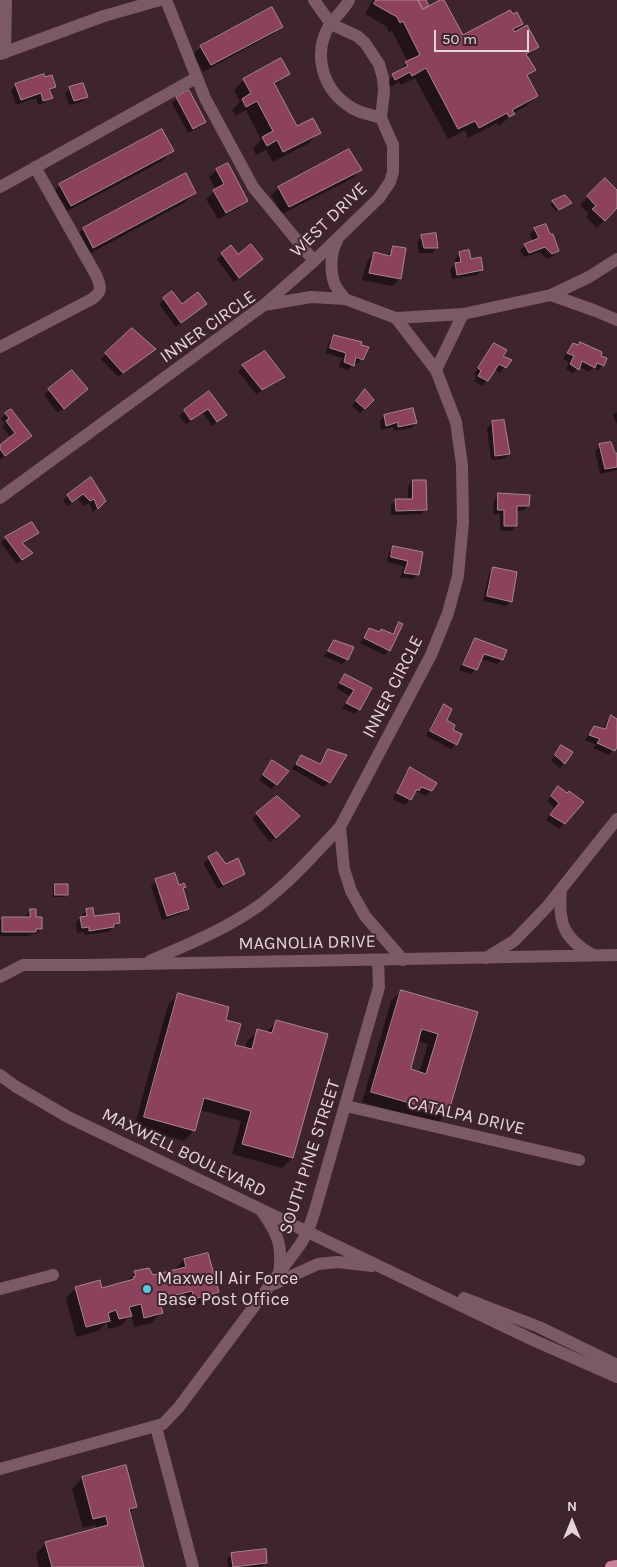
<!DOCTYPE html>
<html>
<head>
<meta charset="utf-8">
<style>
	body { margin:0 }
	#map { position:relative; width:617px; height:1567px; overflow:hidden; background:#3e252d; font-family:Karla,sans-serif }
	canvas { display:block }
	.north { position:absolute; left:547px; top:1497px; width:50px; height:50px; -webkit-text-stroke:4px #3e252d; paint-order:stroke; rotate:0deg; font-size:14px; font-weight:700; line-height:20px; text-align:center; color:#e5d3d8 }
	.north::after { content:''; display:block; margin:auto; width:18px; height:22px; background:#e5d3d8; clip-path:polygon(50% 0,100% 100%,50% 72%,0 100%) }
	.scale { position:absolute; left:434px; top:30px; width:95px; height:22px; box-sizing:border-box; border:2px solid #e5d3d8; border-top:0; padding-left:6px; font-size:15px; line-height:18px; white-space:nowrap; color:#e5d3d8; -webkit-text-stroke:4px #3e252d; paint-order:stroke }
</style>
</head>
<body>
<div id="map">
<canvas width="617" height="1567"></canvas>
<div class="north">N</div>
<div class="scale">50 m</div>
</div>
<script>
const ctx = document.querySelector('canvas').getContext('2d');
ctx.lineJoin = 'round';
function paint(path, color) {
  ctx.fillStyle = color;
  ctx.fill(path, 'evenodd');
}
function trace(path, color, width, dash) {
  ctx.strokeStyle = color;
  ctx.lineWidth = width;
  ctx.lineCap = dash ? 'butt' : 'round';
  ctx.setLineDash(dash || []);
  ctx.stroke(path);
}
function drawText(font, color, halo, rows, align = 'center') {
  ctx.font = font + ' Karla,sans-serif';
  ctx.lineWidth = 4;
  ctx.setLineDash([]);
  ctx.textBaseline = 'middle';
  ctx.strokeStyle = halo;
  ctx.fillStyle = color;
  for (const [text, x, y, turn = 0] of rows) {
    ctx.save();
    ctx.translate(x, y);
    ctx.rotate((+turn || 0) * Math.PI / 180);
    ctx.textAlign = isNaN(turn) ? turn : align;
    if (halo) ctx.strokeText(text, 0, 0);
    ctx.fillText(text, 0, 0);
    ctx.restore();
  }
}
paint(new Path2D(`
	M373,0h51l5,7 33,30 59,-13 -11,11 27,12 -10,10 7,13 -7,7 10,19 -11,10 -13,8 -14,12 -2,-3 -29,15 -3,-8 -17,9 -33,-61 -14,7 -2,-3 -14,8 -2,-4 25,-24 -16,-31 -3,1 -2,-5 -22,-13z
	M281,27l-8,7 -70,38 -10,-18 8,-7z
	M288,74l-14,13 22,41 23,4 -10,11 -36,19 -7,-12 -10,5 -3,-7 8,-8 -15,-30 -10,6 -4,-6 8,-8 -6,-12 10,-10z
	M16,85l38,1 -5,6 2,5 -5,5 -8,3 -2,-7 -20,7 -5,-15z
	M70,88l16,9 -5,5 -12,3 -4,-12z
	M177,98l28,24 -5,5 -12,6 -16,-30z
	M162,131l10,20 -10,10 -102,54 -11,-19 11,-11z
	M217,170l29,31 -7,7 -21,11 -12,-20 10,-9 -7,-13z
	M361,170l-8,8 -71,36 -11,-19 8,-7z
	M185,175l10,18 -11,10 -101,54 -10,-18 10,-10z
	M605,180l12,11v15l-20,22 -11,-11 3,-3 -9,-9z
	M564,196l6,7 -14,8 -6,-7z
	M535,229l23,22 -5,5 -6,3 -7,-7 -16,5 -4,-7 5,-4 8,-4 -3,-8z
	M422,237l15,11 -5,5h-13l-2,-11z
	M231,247l7,9 23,3 -27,23 -17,-23z
	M394,247l6,31 -8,8 -30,-6 5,-18 7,-8 12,2z
	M460,254l10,7 12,9 -5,5 -25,4 -2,-10 6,-5 -1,-5z
	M172,292l10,14 23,-2 -29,23 -17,-23z
	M132,329l18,24 -32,24 -17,-18z
	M334,337l28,22 -5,5 -4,-1 -5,7 -9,-3 3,-9 -17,-5 4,-11z
	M494,344l7,12 9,4 -10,13 -5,-4 -13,17 -8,-5 2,-5 -2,-2z
	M573,344l26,13 4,8 -5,5 -5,-2 -4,4 -10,-6 -6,8 -7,-5 3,-7 -6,-3z
	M243,366l40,11 -5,5 -22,12 -18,-23z
	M72,371l9,23 -23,19 -14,-18z
	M208,392l17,23 -13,11 -9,-13 -11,7 -7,-10z
	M360,396l13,4 -13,13 -8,-7z
	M183,412l7,9 -4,3 -7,-8z
	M617,412v12l-4,-9z
	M6,414l19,27 -25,19v-14l11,-8 -9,-12 3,-2 -4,-5z
	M385,416l31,7 -5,5 -17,3 -1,-4 -12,3 -1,-9z
	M492,423l17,31 -5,5 -13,1 -4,-32z
	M600,446l14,8h3v16l-17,4 -5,-23z
	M90,479l14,22 -11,11 -4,-9 -5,3 -7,-8 -10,8 -4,-6z
	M413,481l13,28 -5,5 -30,1v-10l5,-5h12v-14z
	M499,495l29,11 -5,5h-7v15l-5,5 -11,-1v-16h-7l1,-14z
	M37,533l-16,11 10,9 -14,11 -16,-21 5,-5z
	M394,547l28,6 -4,21 -5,5 -13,-1 4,-12 -17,-4 2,-10z
	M494,569l17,32 -5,5 -23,-5 6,-27z
	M399,623l-10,27 -5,5 -24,-12 10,-14 9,4 12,1z
	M476,639l26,20 -5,5 -16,-5 -5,10 -5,5 -12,-4 12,-26z
	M335,641l12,18 -5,5 -18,-8z
	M345,676l25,13 -11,20 -5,5 -12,-6 8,-12 -14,-8z
	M444,706l1,15 7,9 4,14 -5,5 -25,-13 13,-25z
	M611,717l6,3v24l-8,11 -16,-7 3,-3 -11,-5 9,-13 9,3 3,-8z
	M561,747l3,16 -4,5 -9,-7z
	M328,751l1,31 -5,5 -32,-18 9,-13 17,9 5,-9z
	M272,762l4,22 -5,5 -12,-9z
	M410,768l21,23 -5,5 -10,-5 -11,14 -12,-6 12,-26z
	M558,788l24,14 -23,27 -13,-9 9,-12 -8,-7z
	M277,797l16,24 -23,21 -18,-23z
	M216,854l10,12 17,8 -5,4 -20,11 -15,-26z
	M156,881l28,6 -2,3 6,18 -5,5 -21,7 -11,-34z
	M55,885l12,10 -2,2h-12v-9z
	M87,910l6,8 26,5 -11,9 -24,3v-3l-7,1 -1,-10z
	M30,911l11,18 -5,5h-4l-2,2h-30v-15l3,-3h22v-2z
	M402,991l74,22 -29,100 -11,11 -74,-22 29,-101zM418,1041l10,3 -9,29 -10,-3z
	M179,994l45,27 9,25 12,3 2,-8 11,-10 8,1 11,-10 15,136 -10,10 -50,-14 9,-33 -41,-11 -6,20 -10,11 -50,-14 34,-122z
	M184,1260l33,32 -10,10 -23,6 -2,-8 -22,6 2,6 -11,11 -17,4 -3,-12 -11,11 -12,3 -1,-7 -9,9 -22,6 -10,-39 10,-10 25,1 23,-6 11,-10 18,3 20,-5z
	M82,1478l53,28 -6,7 14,54h-104l-3,-13 10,-11 51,-13 -2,-5 -12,3 -11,-39z
	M232,1554l33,9 -4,4h-33l-1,-8z`), '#0007');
const building = new Path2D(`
	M376,0h42l5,9 17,-9h4l19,35 47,-25 3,4 4,-2 6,12 -10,5 2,3 12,-7 12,22 -13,7 10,16 -9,5 11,21 -26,14 3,4 -6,3 -2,-4 -28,15 -4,-7 -17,8 -32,-61 -14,8 -2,-4 -15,8 -3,-6 16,-8 -3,-4 15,-7 -17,-34 -3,2 -3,-6 -23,-13z
	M418,0h8l3,6 -6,3z
	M272,7l11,20 -72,38 -11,-19z
	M281,58l9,16 -16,9 23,43 16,-8 8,15 -38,19 -6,-12 -10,6 -5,-9 11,-6 -16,-30 -11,6 -4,-8 9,-6 -8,-14z
	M44,74l1,3 7,-2 4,12 -7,2 4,9 -10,3 -2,-8 -20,7 -6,-16z
	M83,83l5,14 -14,4 -5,-14z
	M189,90l17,32 -13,7 -17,-32z
	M162,129l12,22 -103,55 -12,-22z
	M349,149l13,21 -73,37 -11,-20z
	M228,163l20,38 -22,12 -13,-23 11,-6 -8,-15z
	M186,173l10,20 -103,55 -10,-20z
	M605,178l12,12v18l-12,13 -13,-12 4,-3 -9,-10z
	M565,195l7,8 -13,7 -7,-9z
	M546,224l4,10h3l6,17 -7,3 -7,-7 -16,6 -5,-9 15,-6 -5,-10z
	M436,233l2,15h-14l-3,-13z
	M251,244l12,15 -24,19 -18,-25 10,-8 7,9z
	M393,246l13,2 -5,31 -32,-6 5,-21 16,4z
	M469,250l2,9 10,-2 2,13 -26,5 -2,-12 6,-1 -2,-10z
	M172,291l10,13 16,-12 9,12 -26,19 -18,-25z
	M132,328l24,21 -33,24 -18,-20z
	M334,335l28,7 -1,3 8,2 -6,13 -7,-3 -2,9 -10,-4 2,-9 -16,-5z
	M580,342l22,10 -1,4 6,2 -3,8 -7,-3 -2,5 -13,-7 -3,9 -9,-6 4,-8 -7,-3 6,-10 5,2z
	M494,343l13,7 -4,6 9,4 -6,8 -7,-4 -11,17 -10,-5 3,-5 -3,-3z
	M265,351l20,26 -23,13 -20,-25z
	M72,370l16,19 -24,20 -16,-20z
	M365,389l9,11 -9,9 -9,-8z
	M209,391l18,24 -10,7 -9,-13 -17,11 -7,-10z
	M413,408l4,15 -19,4v-5l-12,4 -2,-11z
	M11,409l21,27 -27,20 -5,-7v-4l15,-12 -9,-12 3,-3 -4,-5z
	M504,420l6,34 -15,2 -3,-35z
	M611,442l4,11h2v14l-12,2 -6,-25z
	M91,477l15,24 -8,8 -4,-10 -4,2 -7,-7 -11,8 -5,-7z
	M413,480h13l1,30 -31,1 -1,-12h17z
	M498,493l32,2 -1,11h-12v20h-13v-16h-6z
	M32,522l7,11 -17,10 11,10 -11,7 -17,-23z
	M393,546l30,6 -4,23 -15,-2 4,-12 -17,-4z
	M493,567l24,5 -5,30 -25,-6z
	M399,622l4,2 -13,27 -26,-13 5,-10 11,4 1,-3 12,5z
	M475,638l32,12 -4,10 -19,-6 -7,16 -14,-5z
	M334,640l20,7 -6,13 -20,-9z
	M345,674l27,14 -12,22 -14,-7 8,-13 -14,-7z
	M444,704l8,5 -5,11 8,5 -2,5 9,4 -5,11 -27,-14z
	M611,715l6,4v28l-2,4 -18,-8 3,-4 -11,-4 5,-9 11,3z
	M561,745l12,7 -8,12 -10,-9z
	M328,749l19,6 -17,28 -34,-19 5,-9 19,9z
	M272,760l17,11 -12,14 -14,-10z
	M410,767l27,16 -5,8 -11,-4 -2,4 -2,-2 -6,11 -14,-7z
	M558,786l9,7 2,-2 15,11 -19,22 -15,-9 9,-12 -8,-7z
	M277,796l23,20 -24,22 -20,-25z
	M217,852l9,12 12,-6 7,16 -22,11 -15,-28z
	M175,873l4,12 5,-2 2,4 -3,1 6,21 -22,7 -12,-37z
	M55,884h13v11h-13z
	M93,908l1,8 25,-3 1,10 -6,1v3l-25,4v-4l-7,1 -2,-11 7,-1 -1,-7z
	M30,909h6v8h6v12h-6v3h-34v-15h28z
	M401,990l77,22 -30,102 -77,-22zM422,1029l16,5 -12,40 -15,-5z
	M178,993l51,14 -3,13 15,4 -6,21 17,4 5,-20 15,4 4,-13 52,14 -35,124 -51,-14 9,-33 -47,-13 -9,33 -51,-14z
	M208,1253l11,39 -25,7 -2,-8 -33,8 4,14 -19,5 -3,-14 -12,3 3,9 -13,3 -3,-9 -8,3 2,8 -24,6 -11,-40 25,-7 2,8 32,-9 -1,-2 3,-1 -2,-5 15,-3 4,7 33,-8 -2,-8z
	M126,1465l11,42 -8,2 15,58h-92l-7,-25 63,-17 -2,-9 -13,3 -11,-42z
	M266,1549l1,14 -34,4 -2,-14z`);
paint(building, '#8c415c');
trace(building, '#a78891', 1);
trace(new Path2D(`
	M166,0l39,98 48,89 61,74
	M349,0c-5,10 -13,16 -19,24 -18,30 -8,66 22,84 8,5 20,7 29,10
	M5,53l1,-53
	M0,54l104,-38 56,-16
	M0,187l196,-109
	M337,241c-7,11 -7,32 -2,44 3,5 7,10 10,14
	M551,295l45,16 21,9
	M264,305l50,-44 65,-63 11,-16 3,-10v-27l-12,-27 3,-27 -1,-13 -4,-14 -14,-21 -8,-7 -26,-12 -17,-24
	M396,318l67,-4 88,-19 38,-18 28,-18
	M0,347l90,-47c12,-7 12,-12 6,-25l-61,-108
	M436,370l27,-56
	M0,498l264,-193 47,-8 34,2 51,19 40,52 20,52 6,43 1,57 -5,54 -10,37 -17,42 -91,172 4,42 7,22 14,25 38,44
	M561,890c-3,32 2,49 32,65
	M486,958l28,-17 32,-33 71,-89
	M150,961c36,-16 74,-31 107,-54 31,-23 57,-52 83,-80
	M0,977l23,-12h62l532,-10
	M0,1075l15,11 53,31 465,223 84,37
	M346,1106l233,54
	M261,1210c17,24 22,35 18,65
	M274,1284l44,-20 20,-2 34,4
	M0,1289l53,-14
	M464,1298l75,29 78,38
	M156,1427l37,140
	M0,1469l163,-45 16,-17 121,-162 8,-14 7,-21 64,-223 -1,-27`), '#7c5a64', 12);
trace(new Path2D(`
	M611,1567l6,-1`), '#c98399', 12);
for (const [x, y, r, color] of [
	[147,1289,5,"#54cadd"]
]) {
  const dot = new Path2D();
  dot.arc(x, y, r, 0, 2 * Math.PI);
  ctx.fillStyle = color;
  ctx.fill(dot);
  trace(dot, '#3e252d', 2);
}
drawText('18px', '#e5d3d8', '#3e252d', [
	["WEST DRIVE",329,220,-44],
	["INNER CIRCLE",208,327,-35],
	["INNER CIRCLE",393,687,-63],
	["MAGNOLIA DRIVE",307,943,-1],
	["CATALPA DRIVE",466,1116,13],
	["MAXWELL BOULEVARD",184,1153,26],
	["SOUTH PINE STREET",310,1157,-72]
]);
drawText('18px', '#e5d3d8', '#3e252d', [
	["Maxwell Air Force",157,1279],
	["Base Post Office",157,1300]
], 'left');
</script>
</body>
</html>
